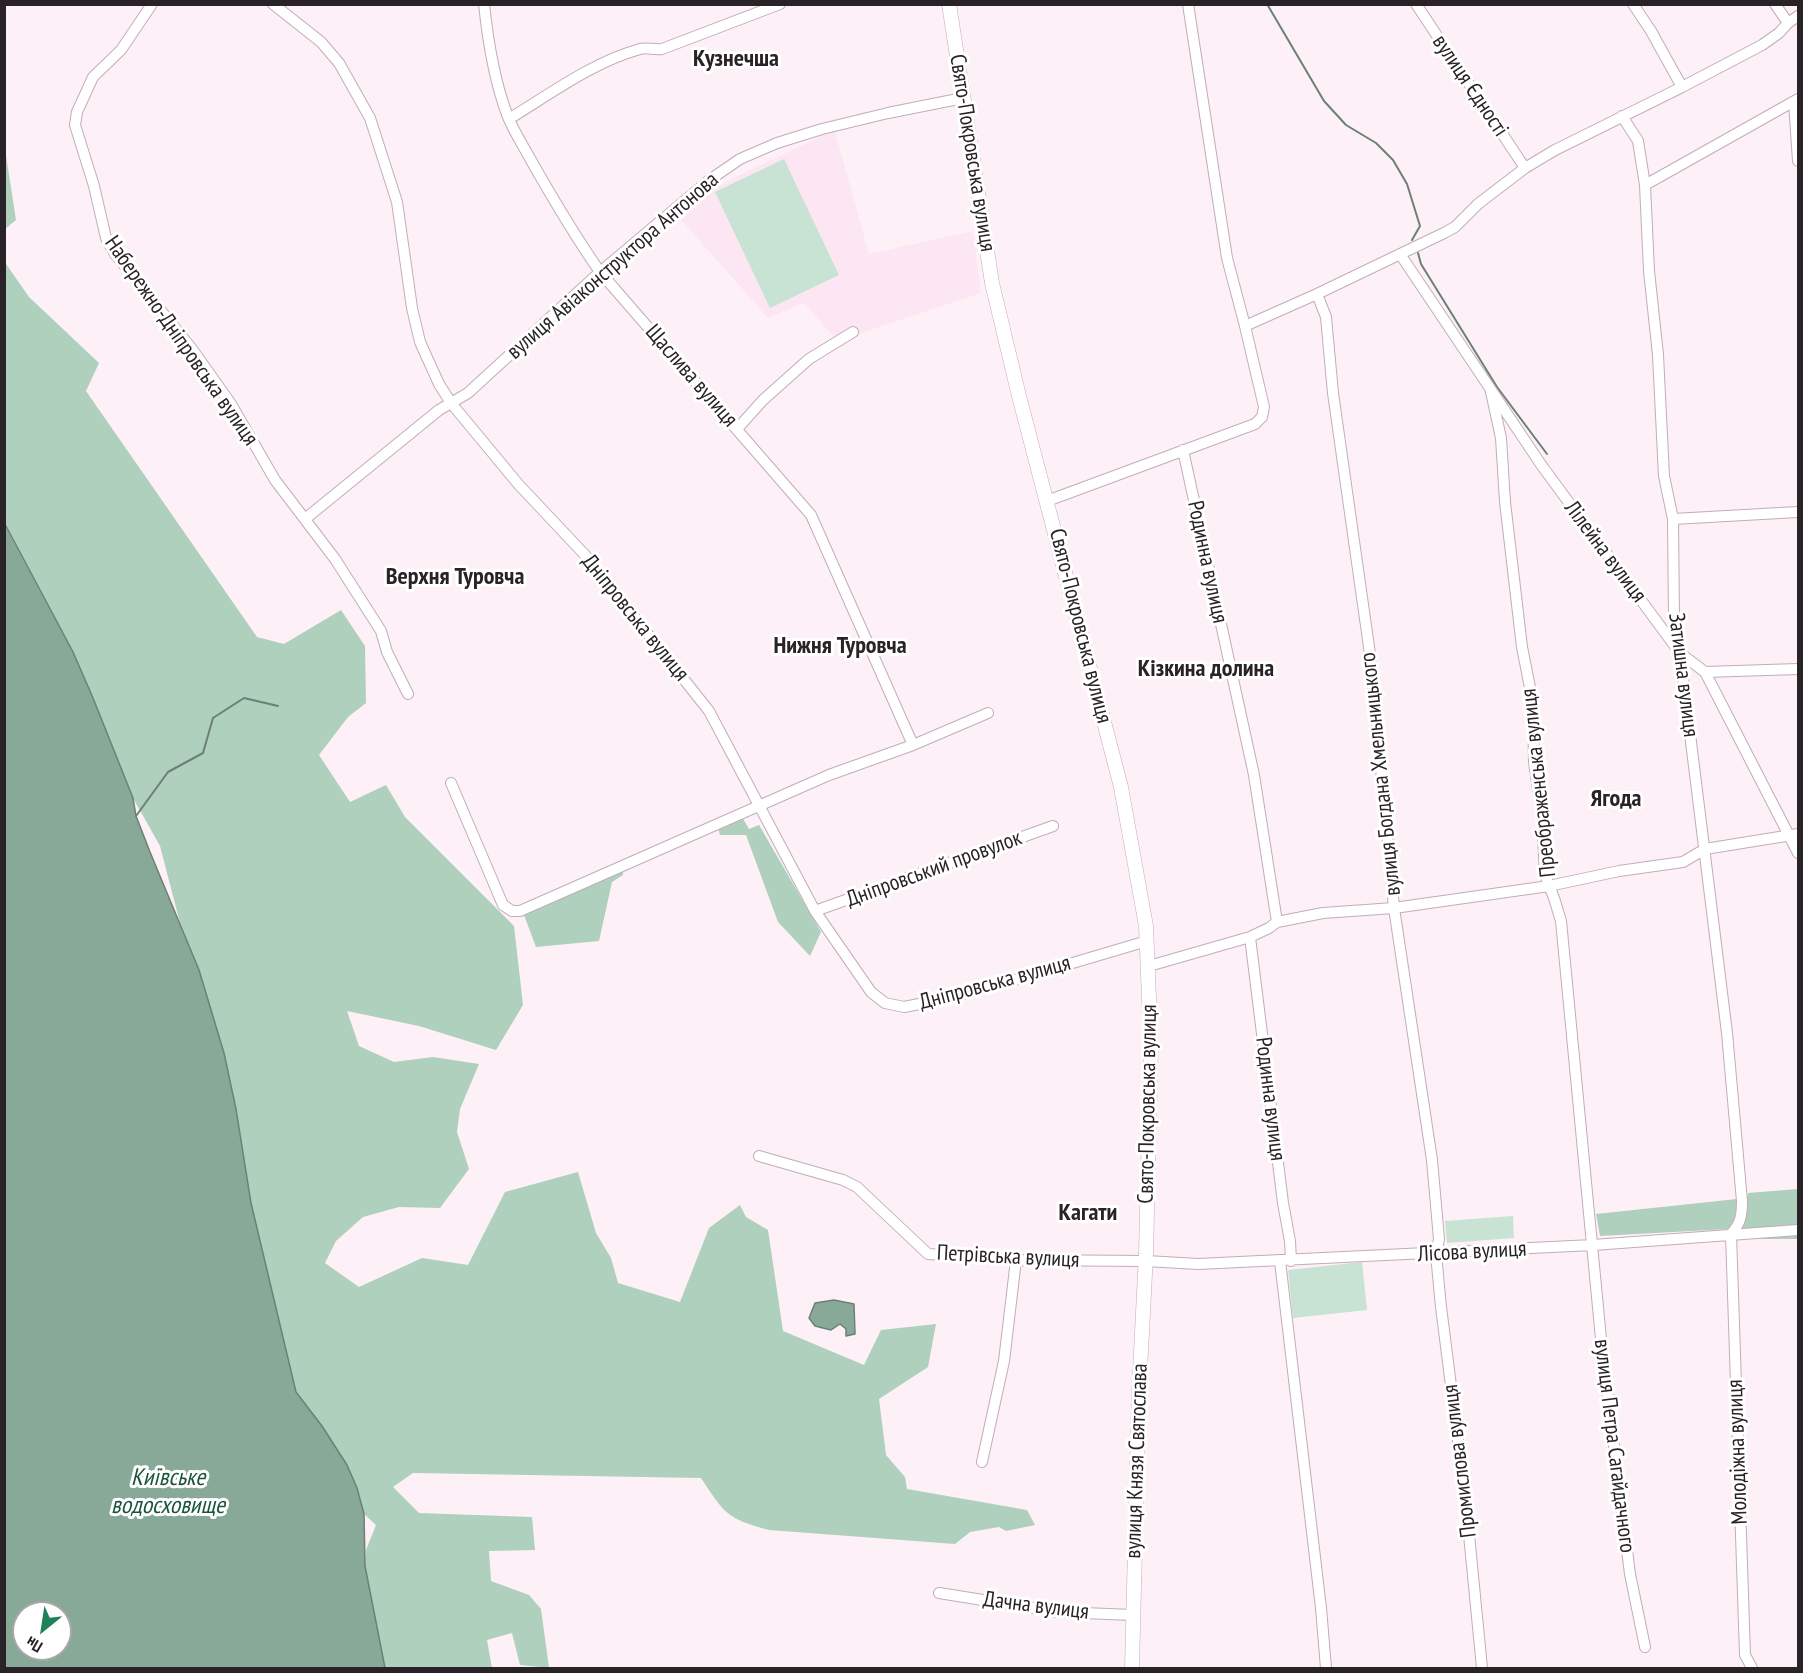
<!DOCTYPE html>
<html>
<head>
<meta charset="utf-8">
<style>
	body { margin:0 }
	#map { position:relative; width:1803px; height:1673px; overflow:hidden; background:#fdf0f7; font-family:"PT Sans Narrow",sans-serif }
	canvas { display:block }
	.frame { position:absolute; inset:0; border:6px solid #292226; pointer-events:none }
	.north { position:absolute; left:12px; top:1601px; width:60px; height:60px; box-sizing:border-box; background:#fff; border:2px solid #a9a7a8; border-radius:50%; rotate:210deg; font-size:16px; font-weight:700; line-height:24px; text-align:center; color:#292226 }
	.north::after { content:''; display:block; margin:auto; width:21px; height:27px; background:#1f815a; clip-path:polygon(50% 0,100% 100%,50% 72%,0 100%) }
</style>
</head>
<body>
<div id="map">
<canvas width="1803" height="1673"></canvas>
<div class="frame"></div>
<div class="north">Пн</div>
</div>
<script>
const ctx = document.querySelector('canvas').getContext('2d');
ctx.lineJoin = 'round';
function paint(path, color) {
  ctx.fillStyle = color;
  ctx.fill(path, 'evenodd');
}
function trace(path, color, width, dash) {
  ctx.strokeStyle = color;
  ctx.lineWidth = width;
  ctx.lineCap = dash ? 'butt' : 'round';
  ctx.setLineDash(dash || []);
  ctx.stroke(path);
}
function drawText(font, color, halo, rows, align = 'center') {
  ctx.font = font + ' "PT Sans Narrow",sans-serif';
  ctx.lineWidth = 6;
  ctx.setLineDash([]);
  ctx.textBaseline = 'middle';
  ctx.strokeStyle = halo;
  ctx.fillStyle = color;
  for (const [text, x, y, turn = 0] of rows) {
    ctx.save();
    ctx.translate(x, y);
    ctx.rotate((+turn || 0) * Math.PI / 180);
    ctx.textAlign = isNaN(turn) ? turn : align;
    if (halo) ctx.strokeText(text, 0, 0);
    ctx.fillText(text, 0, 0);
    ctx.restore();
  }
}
paint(new Path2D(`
	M832,131h3l34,123 104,-23 8,62 -120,40 -19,13 -38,-43 -36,15 -92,-104 33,-24z`), '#fde6f3');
paint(new Path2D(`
	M784,159l55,116 -69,33 -55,-116z
	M1513,1216l1,22 -67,5 -2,-22z
	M1362,1262l5,48 -74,8 -5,-48z`), '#c8e3d4');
paint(new Path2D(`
	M5,149l11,71 -11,9h-1z
	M4,261l25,36 70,66 -13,28 171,246 27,7 57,-34 24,36 1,57 -18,14 -29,38 31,47 36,-17 19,32 109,109 9,79 -27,45 -77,-24 -72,-15 12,35 35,16 39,-5 46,7 -19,45 -3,23 12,37 -29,39 -41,-1 -36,10 -27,24 -11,22 34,24 63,-29 46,7 37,-73 73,-20 18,61 15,25 7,25 62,19 29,-74 31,-23 6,12 22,13 15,101 81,34 17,-35 55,-6 -8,43 -49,32 7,56 19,22 2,12 120,21 8,15 -29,6 -7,-4 -29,5 -15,12 -186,-14c-42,-11 -45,-17 -68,-52l-288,-5 -20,14 26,26 113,4 3,33 -46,1 2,30 38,14 12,14 8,59 -29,-3 -8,-32 -25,7 5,28h-107l-20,-102 1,-16 10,-25 -12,-11 -7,-26 -10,-23 -25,-39 -26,-34 -45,-189 -15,-94 -12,-56 -25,-83 -19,-47 -20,-77 -27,-48 -40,-100 -20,-46 -68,-130z
	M742,817l7,12 10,-4 62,107 -11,24 -32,-34 -32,-87h-26l-2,-8z
	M623,870v5l-11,7 -13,59 -63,6 -12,-32z
	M1798,1189v50h-59l9,-46z
	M1737,1199l-2,21 -6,9 -129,7 -4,-22z`), '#aed0bd');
const water = new Path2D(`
	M4,522l69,130 20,46 40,100 3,18 14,36 49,118 25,83 12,56 15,94 45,189 26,34 25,39 10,23 7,26 1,52 20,102h-380zM24,1613h36v36h-36z
	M834,1300l20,4 1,30 -9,2v-7l-6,-5 -9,6 -16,-4 -6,-8 6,-15z`);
paint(water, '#88a998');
trace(water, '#6c8076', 1.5);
trace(new Path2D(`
	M1267,4l57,97 22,24 30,18 17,17 14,24 13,42 -8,14
	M1418,253l3,11 76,123 50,67
	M136,816l32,-44 35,-19 10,-35 31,-20 34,8`), '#6c8076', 2);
const minor = new Path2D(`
	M152,4l-31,46 -28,27 -16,35 -2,13 19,61 12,52 9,16 77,95 39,55 44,76 60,79 46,72 6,21 21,42
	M273,4l48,38 18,21 31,55 27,84 15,106 8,34 19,42 12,19 68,82 67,71 123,155 106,200 56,81 14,11 19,4 41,-8 70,-19 132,-39
	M484,4c4,38 10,77 24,113 6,15 16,30 24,45 21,37 43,74 68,110l211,243 102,230
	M1416,4l109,164
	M1633,4l18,27 31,56
	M1775,4l13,19
	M1794,102l4,59
	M1622,116l16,25 7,44 4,86 9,84 6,121 9,43 1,100 6,34 47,380 15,168c0,14 -1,22 -11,33l14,421 7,13
	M509,119c41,-25 84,-57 131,-70 6,-2 14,1 22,0l118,-45
	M1645,185l153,-86
	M1400,254l142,212 138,187 25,19 93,181
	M1317,294l9,23 7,76 38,268 23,247 38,252 7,79 -3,15 5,53 25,197 16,164
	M1245,326l72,-32 127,-61 11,-6 23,-23 47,-36 30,-18 127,-63 80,-42 17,-12 9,-10 10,-7
	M1491,392l10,46 4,64 17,145 11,56 1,59 8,56 3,57 9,23 7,23 41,428 28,225 15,73
	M737,429l26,-29 46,-41 44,-27
	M1183,450l71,325 23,147
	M1047,501l208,-77 7,-7 2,-10 -19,-81 -18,-68 -39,-254
	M305,519l134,-109 29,-17 132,-121 108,-91 32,-22 37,-16 45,-14 66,-16 75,-15
	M1673,519l125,-7
	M1705,672l93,-3
	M451,783l52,122 9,6h8l309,-136 84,-30 75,-32
	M815,911l238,-85
	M1250,937l33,266 7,38 1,20
	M1149,966l101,-29 19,-9 8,-6 46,-9 71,-5 155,-22 70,-15 64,-9 22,-13 93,-15
	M759,1156l84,24 14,7 71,67 88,6 130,1 52,3 395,-19 205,-15
	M1280,1261l41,347 5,60
	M982,1462l22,-101 12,-101
	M939,1593l119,19 75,3`);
const major = new Path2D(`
	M949,4l43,279 27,113 102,391 25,139 5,120 -5,208 -7,137 -7,277`);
trace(minor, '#c1adb9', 12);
trace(major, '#c1adb9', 15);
trace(minor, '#fff', 10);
trace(major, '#fff', 14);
drawText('22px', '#292226', '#fff', [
	["вулиця Єдності",1470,86,56],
	["Свято-Покровська вулиця",972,153,81],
	["вулиця Авіаконструктора Антонова",613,266,-41],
	["Набережно-Дніпровська вулиця",181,341,55],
	["Щаслива вулиця",691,376,49],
	["Лілейна вулиця",1605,552,53],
	["Родинна вулиця",1207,562,78],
	["Дніпровська вулиця",635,618,51],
	["Свято-Покровська вулиця",1080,626,76],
	["Затишна вулиця",1683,675,83],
	["вулиця Богдана Хмельницького",1381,774,-96],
	["Преображенська вулиця",1539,783,-96],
	["Дніпровський провулок",934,869,-20],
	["Дніпровська вулиця",995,983,-15],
	["Родинна вулиця",1270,1099,83],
	["Свято-Покровська вулиця",1148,1104,-89],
	["Лісова вулиця",1472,1252,-3],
	["Петрівська вулиця",1008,1257,3],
	["вулиця Петра Сагайдачного",1614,1446,83],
	["Молодіжна вулиця",1738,1452,-92],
	["вулиця Князя Святослава",1137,1461,-88],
	["Промислова вулиця",1460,1461,-97],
	["Дачна вулиця",1036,1606,7]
]);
drawText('bold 24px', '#292226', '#fff', [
	["Кузнечша",736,59],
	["Верхня Туровча",455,577],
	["Нижня Туровча",840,646],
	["Кізкина долина",1206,669],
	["Ягода",1616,799],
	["Кагати",1088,1213]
]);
drawText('italic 24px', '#1a553b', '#fff', [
	["Київське",168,1478],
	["водосховище",168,1506]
]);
</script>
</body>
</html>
